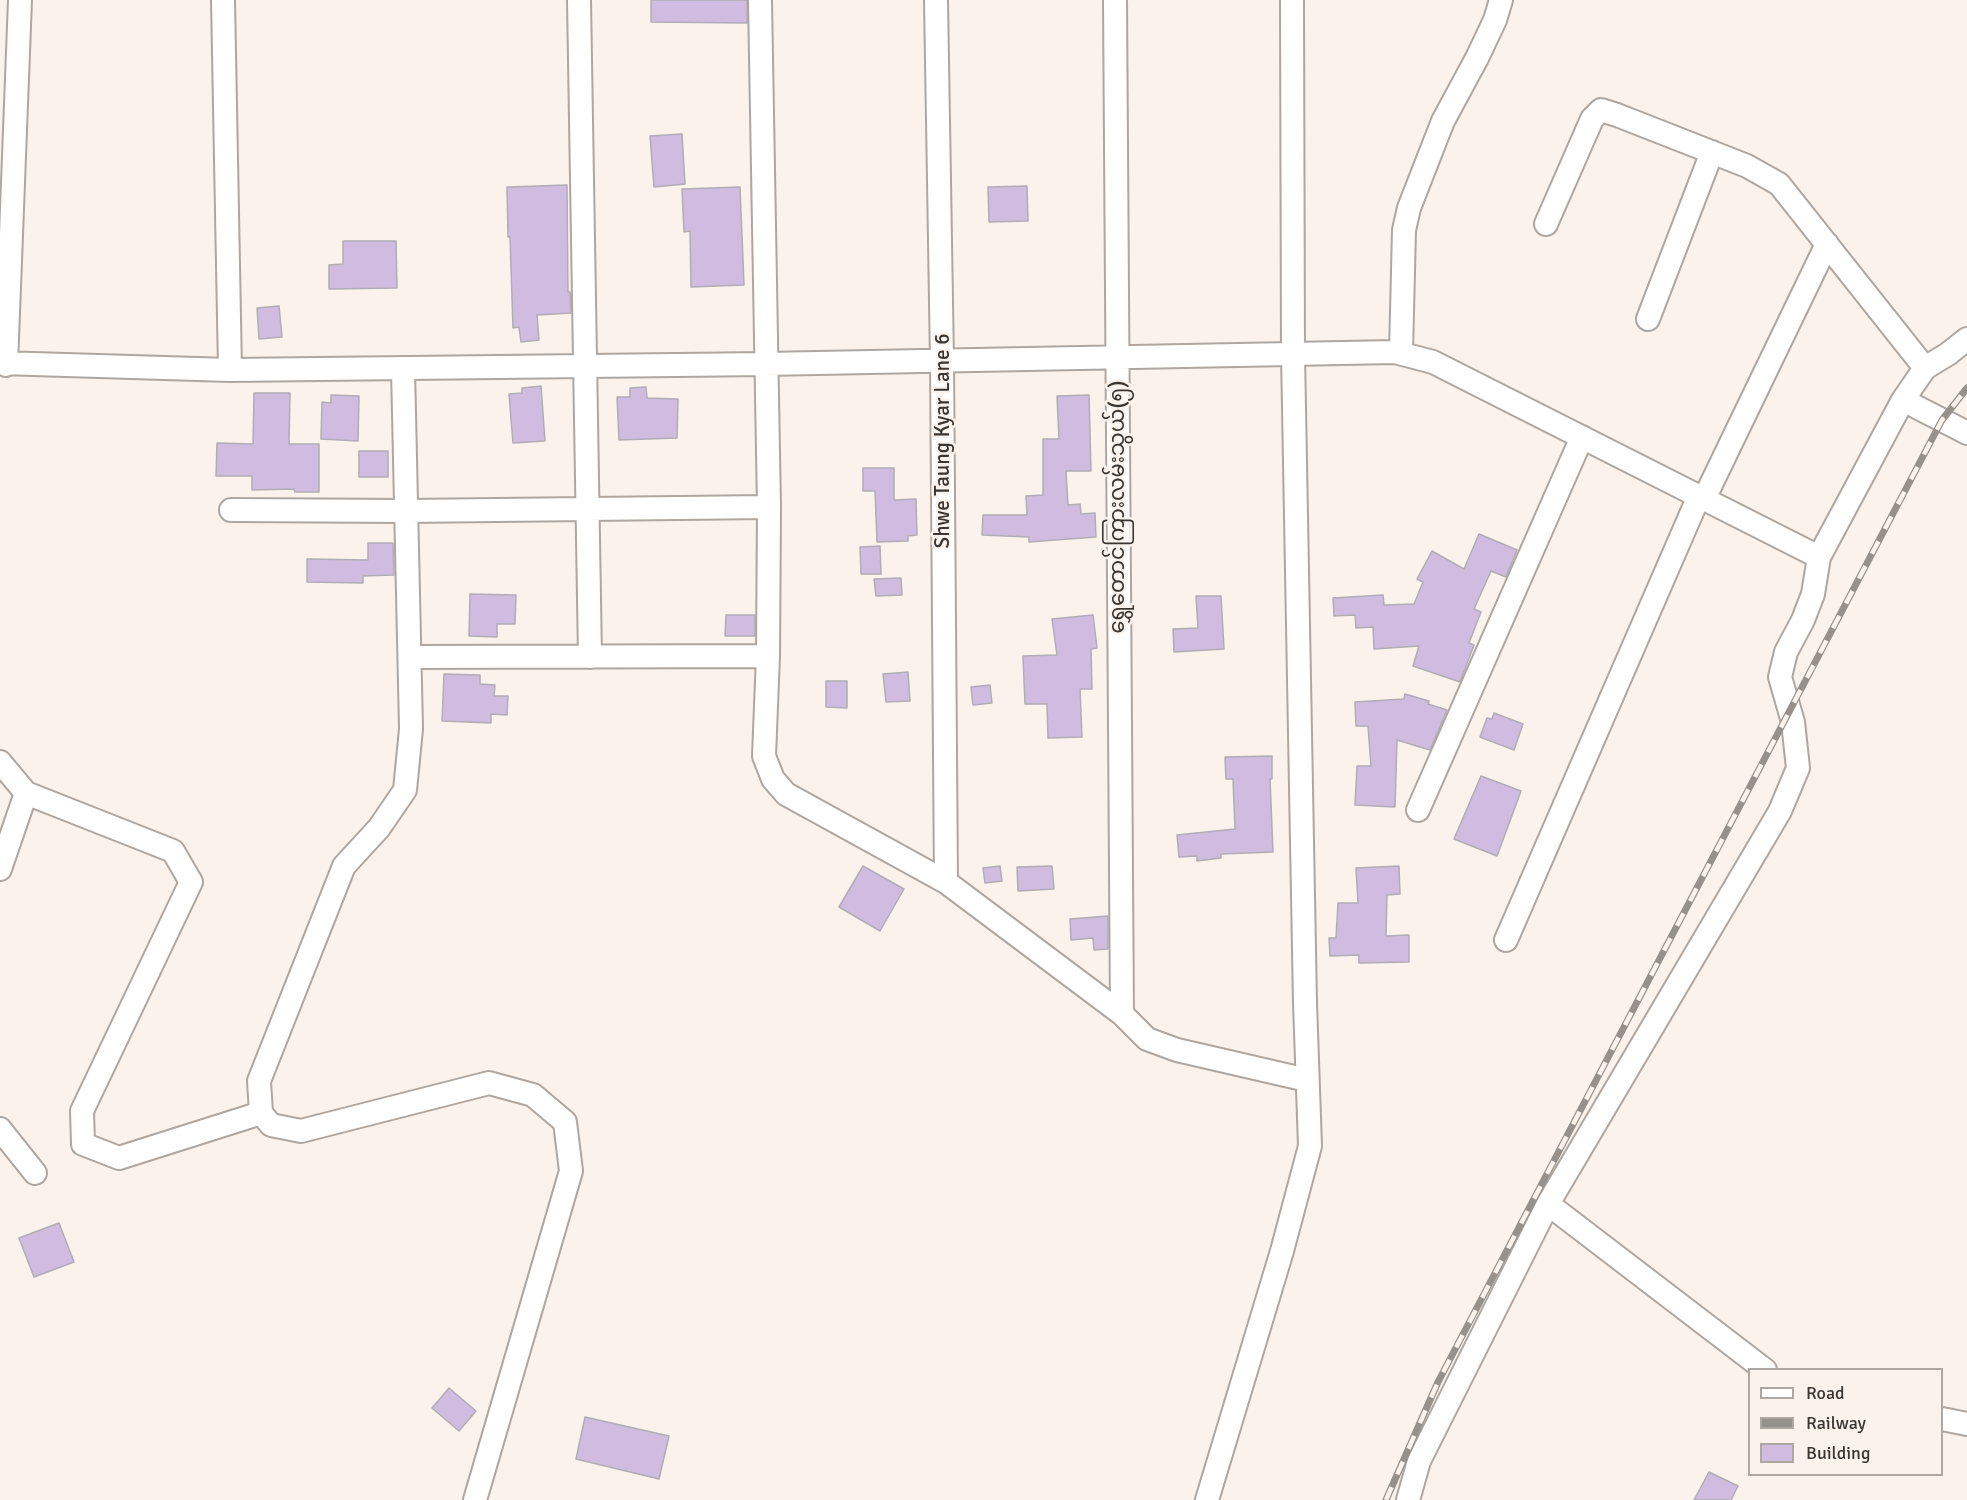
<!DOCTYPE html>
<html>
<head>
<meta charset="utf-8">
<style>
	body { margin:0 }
	#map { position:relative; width:1967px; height:1500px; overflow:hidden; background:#fbf2eb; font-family:Signika,sans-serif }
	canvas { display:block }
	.legend { position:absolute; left:1748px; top:1368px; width:195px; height:108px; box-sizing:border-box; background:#fbf2eb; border:2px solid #ada6a1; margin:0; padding:8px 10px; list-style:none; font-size:18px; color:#383532 }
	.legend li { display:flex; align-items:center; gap:12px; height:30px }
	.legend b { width:30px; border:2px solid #ada6a1 }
</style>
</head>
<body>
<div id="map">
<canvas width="1967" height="1500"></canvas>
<ul class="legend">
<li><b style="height:8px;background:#fff"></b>Road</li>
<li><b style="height:8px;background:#97918c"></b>Railway</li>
<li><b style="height:16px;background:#d0bce0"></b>Building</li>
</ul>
</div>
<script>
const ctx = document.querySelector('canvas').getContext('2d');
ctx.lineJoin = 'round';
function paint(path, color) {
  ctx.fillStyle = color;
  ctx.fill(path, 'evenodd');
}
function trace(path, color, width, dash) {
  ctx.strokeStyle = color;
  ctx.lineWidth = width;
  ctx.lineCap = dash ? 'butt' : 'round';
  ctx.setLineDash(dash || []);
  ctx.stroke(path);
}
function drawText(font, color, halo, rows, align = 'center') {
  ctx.font = font + ' Signika,"Noto Sans Myanmar",sans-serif';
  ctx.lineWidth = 5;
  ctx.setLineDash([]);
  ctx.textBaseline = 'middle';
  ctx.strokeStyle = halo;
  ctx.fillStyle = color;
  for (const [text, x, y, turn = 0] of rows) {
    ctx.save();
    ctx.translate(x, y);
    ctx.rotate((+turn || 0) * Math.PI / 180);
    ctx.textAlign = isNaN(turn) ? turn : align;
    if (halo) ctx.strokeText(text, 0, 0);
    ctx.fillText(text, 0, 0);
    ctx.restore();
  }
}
const building = new Path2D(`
	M651,0h96v23l-96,-1z
	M682,134l3,50 -31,3 -4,-51z
	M567,185l1,107h2l1,21 -34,2 2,25 -18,2 -2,-15 -6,1 -3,-91h-2l-1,-50z
	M1027,186l1,35 -39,1 -1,-35z
	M740,187l4,98 -53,2 -1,-56 -6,1 -2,-43z
	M343,241h53l1,47 -68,1v-24l14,-1z
	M279,306l3,31 -23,2 -2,-31z
	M541,386l4,55 -32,2 -4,-49 13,-1v-5z
	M646,387l1,11 31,1 -1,39 -58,2 -2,-43h13v-9z
	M254,393h36l-1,51h30v48h-24l-1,-3 -42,1v-14h-36l1,-33 36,1z
	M331,395l28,1 -1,45 -37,-2 1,-37 9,1z
	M1089,395l2,76h-25l2,34 12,-1 1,10 14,-1 1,24 -67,5v-5l-47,-2 1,-20h44l-1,-19 17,-1v-56h16l-2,-43z
	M359,451h29v26h-29z
	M863,468h31v32l22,-1 1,36 -9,1v5l-31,1 -2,-51h-12z
	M1479,534l38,16 -11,27 -15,-6 -17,38 7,3 -12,31 5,2 -14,37 -47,-16 6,-20 -45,3 -1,-22 -17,1 -1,-13 -21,1 -1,-18 50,-3 1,10 30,-1 9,-22 -6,-3 15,-28 32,18z
	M368,543h25l1,32 -31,1v7l-56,-1v-23l61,1z
	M880,546l1,28h-20l-1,-27z
	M901,578l1,17 -26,1 -2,-17z
	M470,594l46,1 -1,29h-18v13l-28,-1z
	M1196,596h25l3,53 -50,3 -1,-23 25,-1z
	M726,615h29v21h-30z
	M1093,615l4,33 -6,1 1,40h-12l2,48 -34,1 -1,-34h-22l-2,-48 34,-1 -5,-36z
	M908,672l2,29 -24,1 -3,-28z
	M444,674l36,1v9l15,1 -1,11h14l-1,19 -16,-1v9l-49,-2z
	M826,681h21v27l-21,-1z
	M990,685l2,18 -19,2 -2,-18z
	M1405,694l24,7 -1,3 19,6 -17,40 -33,-10 -2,67 -40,-2 2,-39h14l-3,-40h-12l-1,-24 49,-3z
	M1494,713l29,11 -9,26 -34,-13 7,-19 5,1z
	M1272,756v23h-2l3,73 -52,2v4l-24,3v-5l-18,1 -2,-22 58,-6 -2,-50h-7l-1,-22z
	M1481,776l40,15 -24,65 -43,-17z
	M863,866l41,23 -24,42 -41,-24z
	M1000,866l2,15 -17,2 -2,-15z
	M1052,866l2,23 -36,2 -1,-24z
	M1399,866l1,28 -13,1 -1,41 23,-1v27l-50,1v-8l-29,1 -1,-18h7l2,-35h20l-2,-35z
	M1108,916v33l-14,1 -1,-12 -22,2 -1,-21z
	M59,1223l15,39 -40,15 -15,-39z
	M449,1388l27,23 -17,20 -27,-23z
	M585,1417l84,19 -10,43 -83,-20z
	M1709,1472l29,14 -7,14h-37z`);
paint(building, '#d0bce0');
trace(building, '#b1acb5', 1.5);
const minor = new Path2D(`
	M223,0l7,370
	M579,0l11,657
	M760,0l9,507 -1,149 -4,100 9,23 13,15 160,88 176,132 25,25 30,11 130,30
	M936,0l6,361 4,521
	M1115,0l7,1014
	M1546,224l46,-105 9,-9 16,5 130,51 32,18 146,184
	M1648,319l64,-167
	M1401,353l3,-123 5,-22 34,-87 34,-63 18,-38 6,-20
	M0,363l230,7 535,-6 630,-12 38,10 386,195
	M6,365l14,-365
	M403,368l8,361 -6,61 -26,38 -35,38 -85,215 2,32 10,12 30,6 188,-48 44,12 32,27 6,49 -96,329
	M1903,400l64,33
	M1704,499l123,-255
	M231,510l175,1 363,-4
	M410,657l358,-1
	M0,762l26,31 147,58 18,31 -109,229 1,33 36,14 142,-45
	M1418,810l164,-373
	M0,869l26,-76
	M1506,940l193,-444
	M0,1129l35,44
	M1548,1204l217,166
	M1942,1419l25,5
	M1207,1500l75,-249 28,-105 -5,-143 -12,-649 -1,-354
	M1408,1500l11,-39 129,-257 232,-393 18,-43 -5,-46 -13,-45 6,-25 17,-32 10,-26 6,-37 84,-157 22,-32 23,-14 19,-15`);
trace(minor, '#aea69f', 26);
trace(minor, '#fff', 22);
const rail = new Path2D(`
	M1386,1500l52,-118 504,-962 25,-32`);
trace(rail, '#97918c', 7);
trace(rail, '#fbf2eb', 4.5, [14]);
drawText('21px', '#383532', '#fbf2eb', [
	["Shwe Taung Kyar Lane 6",943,441,-90],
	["ရွှေတောင်ကြားလမ်းသွယ်(၅)",1118,507,-90]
]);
</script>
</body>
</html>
